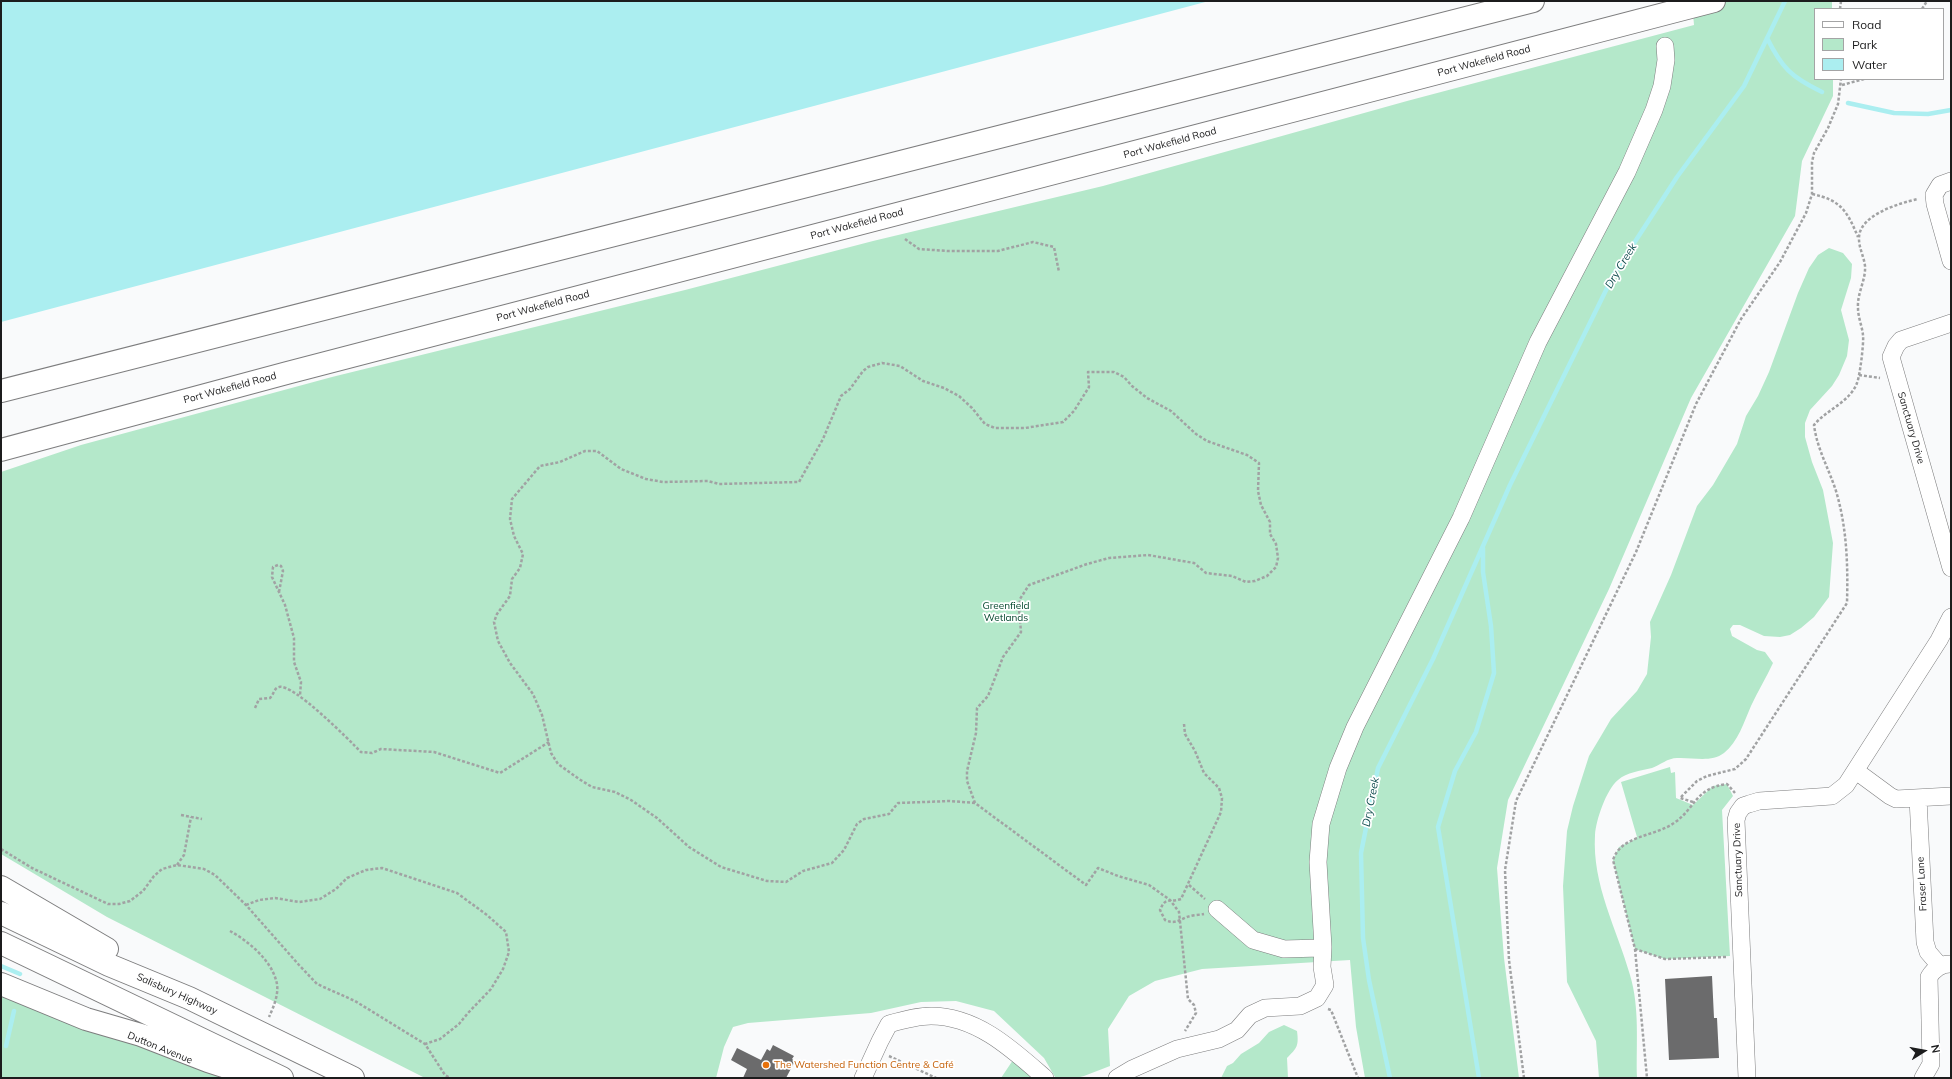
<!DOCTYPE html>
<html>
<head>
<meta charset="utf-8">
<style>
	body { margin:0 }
	#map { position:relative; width:1952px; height:1079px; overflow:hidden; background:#f9fafb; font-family:Mulish,sans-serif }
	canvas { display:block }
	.frame { position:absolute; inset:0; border:2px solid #1c1c1d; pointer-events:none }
	.legend { position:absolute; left:1814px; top:8px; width:130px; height:72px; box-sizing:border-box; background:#fff; border:1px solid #a4a4a5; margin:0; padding:5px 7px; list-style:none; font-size:12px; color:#1c1c1d }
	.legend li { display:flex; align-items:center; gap:8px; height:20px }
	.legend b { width:20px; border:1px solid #a4a4a5 }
	.north { position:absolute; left:1904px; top:1031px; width:40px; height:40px; -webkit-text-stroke:3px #fff; paint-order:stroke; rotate:79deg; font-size:11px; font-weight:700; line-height:16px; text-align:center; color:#1c1c1d }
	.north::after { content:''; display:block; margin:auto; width:14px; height:18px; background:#1c1c1d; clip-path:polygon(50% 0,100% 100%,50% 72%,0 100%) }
</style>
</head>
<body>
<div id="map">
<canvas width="1952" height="1079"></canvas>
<div class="frame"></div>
<ul class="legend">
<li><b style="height:5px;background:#fff"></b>Road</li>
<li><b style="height:11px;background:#b4e8ca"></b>Park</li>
<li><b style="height:11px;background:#abeef0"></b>Water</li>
</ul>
<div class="north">N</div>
</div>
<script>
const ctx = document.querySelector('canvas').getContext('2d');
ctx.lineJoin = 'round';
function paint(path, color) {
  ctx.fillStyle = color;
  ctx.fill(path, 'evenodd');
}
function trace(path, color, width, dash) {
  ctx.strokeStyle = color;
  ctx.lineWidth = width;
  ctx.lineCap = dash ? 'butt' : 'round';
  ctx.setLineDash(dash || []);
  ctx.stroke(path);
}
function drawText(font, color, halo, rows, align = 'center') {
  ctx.font = font + ' Mulish,sans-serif';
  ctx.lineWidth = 3.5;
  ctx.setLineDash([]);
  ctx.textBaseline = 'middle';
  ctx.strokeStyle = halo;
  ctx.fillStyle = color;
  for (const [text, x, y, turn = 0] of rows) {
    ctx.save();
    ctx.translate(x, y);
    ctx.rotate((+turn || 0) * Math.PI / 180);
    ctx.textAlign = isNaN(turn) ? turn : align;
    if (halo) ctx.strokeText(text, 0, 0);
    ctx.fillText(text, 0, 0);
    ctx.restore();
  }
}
paint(new Path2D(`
	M1692,1h140v8h-17v70h18v17l-31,65 -7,55 -104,182 -82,191 -101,211 -11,68 7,90 15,120h-154l-9,-51 -6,-67 -148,9 -47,12 -26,15 -21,33 2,37 -26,10 -8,2 -21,-1 -11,-19 -50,-47 -38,-10 -35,1 -50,11 -123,10 -15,4 -9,20 -8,31h-291l-318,-161 -106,-63v-382l80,-27 251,-68 353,-87 188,-49 230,-55 304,-85 287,-76z
	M1829,248l14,5 9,11 -1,14 -10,32 8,30 -2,16 -8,19 -7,11 -22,24 -5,13v14l7,25 11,28 10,53 -4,54 -15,20 -13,11 -11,7 -10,2 -16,-1 -24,-11h-7l-3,4 2,7 25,14 8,2 8,11c-7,15 -15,28 -22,43 -7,16 -13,36 -27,47 -13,10 -32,4 -47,5 -9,0 -17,7 -25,10 -12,3 -25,4 -34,12 -12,10 -22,40 -23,55 -3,50 22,94 35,140 10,33 6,69 7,103h-38l-3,-37 -29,-59 -4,-96 4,-55 6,-25 16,-50 12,-20 10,-17 26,-28 10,-17 4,-37 -1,-15 21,-47 26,-69 16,-21 24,-41 9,-28 12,-20 11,-24 29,-79 11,-25 9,-13z
	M1670,767l1,6 4,-1 1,26 17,7 20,-19 14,-2 6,12 -11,14 8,146 -65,3 -30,-10 -22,-89 6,-13 13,-6 5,-4 -16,-55z
	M1,992l221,86h-221z
	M1284,1025l13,6c2,15 0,17 -10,27l1,20h-67l6,-12 6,-3 8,-9 18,-11 10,-11z
	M1017,1054l28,24h-44z`), '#b4e8ca');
paint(new Path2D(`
	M1,1h1208l-1208,321z`), '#abeef0');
trace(new Path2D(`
	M1767,38c15,30 24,39 55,54
	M1848,103l46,10 34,1 23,-4
	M1,966l19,8
	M6,1046l8,-35
	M1390,1078l-21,-98 -6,-42 -2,-85 17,-85 55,-109 77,-174 104,-211 63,-97 67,-91 41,-85
	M1479,1078l-41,-251 17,-56 21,-39 18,-59 -3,-47 -8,-54v-24`), '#abeef0', 4.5);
paint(new Path2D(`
	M1712,976l2,42h3l2,40 -50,2 -4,-81z
	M773,1045l21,11 -2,3 3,2 -9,17h-43l4,-9 -16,-9 6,-12 24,12 6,-11 3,2z`), '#6b6b6c');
const minor = new Path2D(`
	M1951,181l-11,4 -6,10 1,9 16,57
	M1951,323l-50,17 -5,6 -5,11 60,211
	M1856,771l34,25 6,3 55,-3
	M1918,798l7,144 3,10 12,14
	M1217,909l36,31 31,9 36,-1 3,-1
	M863,1078l17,-37 9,-17c14,-4 28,-8 42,-8 46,0 82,34 114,62
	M1117,1078l15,-9 45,-20 42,-10 18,-9 13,-15 15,-7 35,-2 17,-8 8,-13 -3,-18 1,-20 -5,-85 3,-38 17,-56 17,-41 106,-209 77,-176 89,-170 27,-62 8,-24 4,-26 -1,-14
	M1747,1078l-11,-258 2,-7 5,-7 6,-2 10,-3 73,-5 14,-11 93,-145 12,-23
	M1923,1078l8,-14 -2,-87c5,-8 11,-13 21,-13`);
const highway = new Path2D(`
	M1,391l1532,-390
	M1,450l286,-77 1427,-372
	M1,887l106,62
	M1,913l108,52 80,33 164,80
	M1,943l281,135
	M1,984l85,35 55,16 67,26 40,13`);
trace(minor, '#7d7d7e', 18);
trace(highway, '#7d7d7e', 24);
trace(new Path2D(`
	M1840,9l1,-8
	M1922,9l5,-8
	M1842,85l22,-6
	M1812,194c29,6 35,17 46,43
	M905,239l14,10 29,2h50l35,-9 21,5 5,25
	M1859,375l21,3
	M279,592l4,-21 -2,-5 -3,-1 -5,2 -1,10 13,28 9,33v24l7,20 -1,13
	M255,708l4,-9 11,-1c4,-4 4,-10 9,-11 14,-4 70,53 82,65l11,1 9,-4 53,3 66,21 49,-31
	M1184,724l1,10 10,17 9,22 15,15 3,10 -1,14 -40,87c-12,4 -15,-3 -21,11l5,10c9,4 13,1 22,-3 5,-2 12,-2 17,-3
	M1693,802l-13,-4 17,-17 10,-5 28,-7 11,-10 101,-156c1,-38 0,-75 -11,-112 -7,-22 -19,-42 -22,-66 12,-15 36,-23 43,-42 3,-7 7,-41 6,-48 -1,-9 -5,-18 -5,-27 -1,-15 8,-28 7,-42 -1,-9 -6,-18 -6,-27 -1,-24 41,-36 59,-40
	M975,803l-25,-2 -52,2 -9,11 -25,5 -7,5 -13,26 -12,13 -29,8 -17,11 -19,-1 -46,-14 -32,-20 -32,-29 -26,-18 -16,-8 -23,-5 -13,-8 -21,-15 -7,-11 -9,-38 -9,-21 -23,-31 -12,-22 -4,-19 3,-8 13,-18 2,-17 8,-11 3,-14 -9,-18 -4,-17 2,-20 28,-33 20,-4 25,-11h12l24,18 25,10 17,3 45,-1 11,3 80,-2 24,-43 18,-43 9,-7 13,-18 5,-4 14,-4 18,3 23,15 21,7 15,8 13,12 13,16 10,4h30l38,-6 11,-11 15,-24 -1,-15h26l10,5 8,9 15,12 24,13 25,23 11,7 40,14 12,8 -1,28 3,14 9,17v12l6,10 2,14 -2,9 -9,9 -12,5 -9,1 -14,-6 -26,-3 -12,-10 -46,-8 -39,3 -22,6 -58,21 -9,14 -1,10 2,23 -18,25 -15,39 -11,12 -1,25 -9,38v10l8,22 111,82 12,-17 20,8 31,9 21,15 9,12 9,87 6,6 2,8 -11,18
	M181,815l21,4
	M1,849l31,19 76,36h11l11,-3 13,-10 11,-15 8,-7 15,-4 27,4 11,6 31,30 53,60 18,19 38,17 70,43 20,31 5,3
	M177,865l7,-10 7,-38
	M1189,885l16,14
	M246,905l13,-5 16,-2 24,4 21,-3 16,-10 11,-11 19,-8 16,-2 75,25 30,22 19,17 3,20 -6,17 -12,20 -23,24 -9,11 -19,15 -15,5
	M230,931c18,10 40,28 46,49 4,12 -2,26 -7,37
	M1635,949l12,129
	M1726,957l-61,2 -30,-10 -22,-89c8,-25 41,-23 61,-37 22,-15 21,-35 53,-39l8,9
	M1328,1009l3,1 27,68
	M889,1056l47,22
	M1524,1078l-15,-118 -4,-90 11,-69 120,-249 60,-148 45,-85 39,-57 26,-49 6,-19v-32l2,-9 14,-25 10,-24 3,-25`), '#a1a2a3', 2.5, [3, 2]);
trace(minor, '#fff', 17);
trace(highway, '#fff', 22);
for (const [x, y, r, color] of [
	[766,1065,4,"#e8710a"]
]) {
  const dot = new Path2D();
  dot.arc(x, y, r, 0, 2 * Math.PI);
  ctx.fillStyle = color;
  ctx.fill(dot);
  trace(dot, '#fff', 1.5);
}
drawText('10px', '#1c1c1d', '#fff', [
	["Port Wakefield Road",1484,61,-15],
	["Port Wakefield Road",1170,143,-15],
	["Port Wakefield Road",857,224,-15],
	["Port Wakefield Road",543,306,-15],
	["Port Wakefield Road",230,388,-15],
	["Sanctuary Drive",1911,428,74],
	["Sanctuary Drive",1738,860,-92],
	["Fraser Lane",1922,884,-93],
	["Salisbury Highway",177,994,24],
	["Dutton Avenue",160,1048,22]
]);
drawText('10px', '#01452b', '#fff', [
	["Greenfield",1006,606],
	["Wetlands",1006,618]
]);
drawText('10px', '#c56008', '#fff', [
	["The Watershed Function Centre & Café",774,1065]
], 'left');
drawText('italic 11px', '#114d4f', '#fff', [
	["Dry Creek",1621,266,-59],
	["Dry Creek",1371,802,-79]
]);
</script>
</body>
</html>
